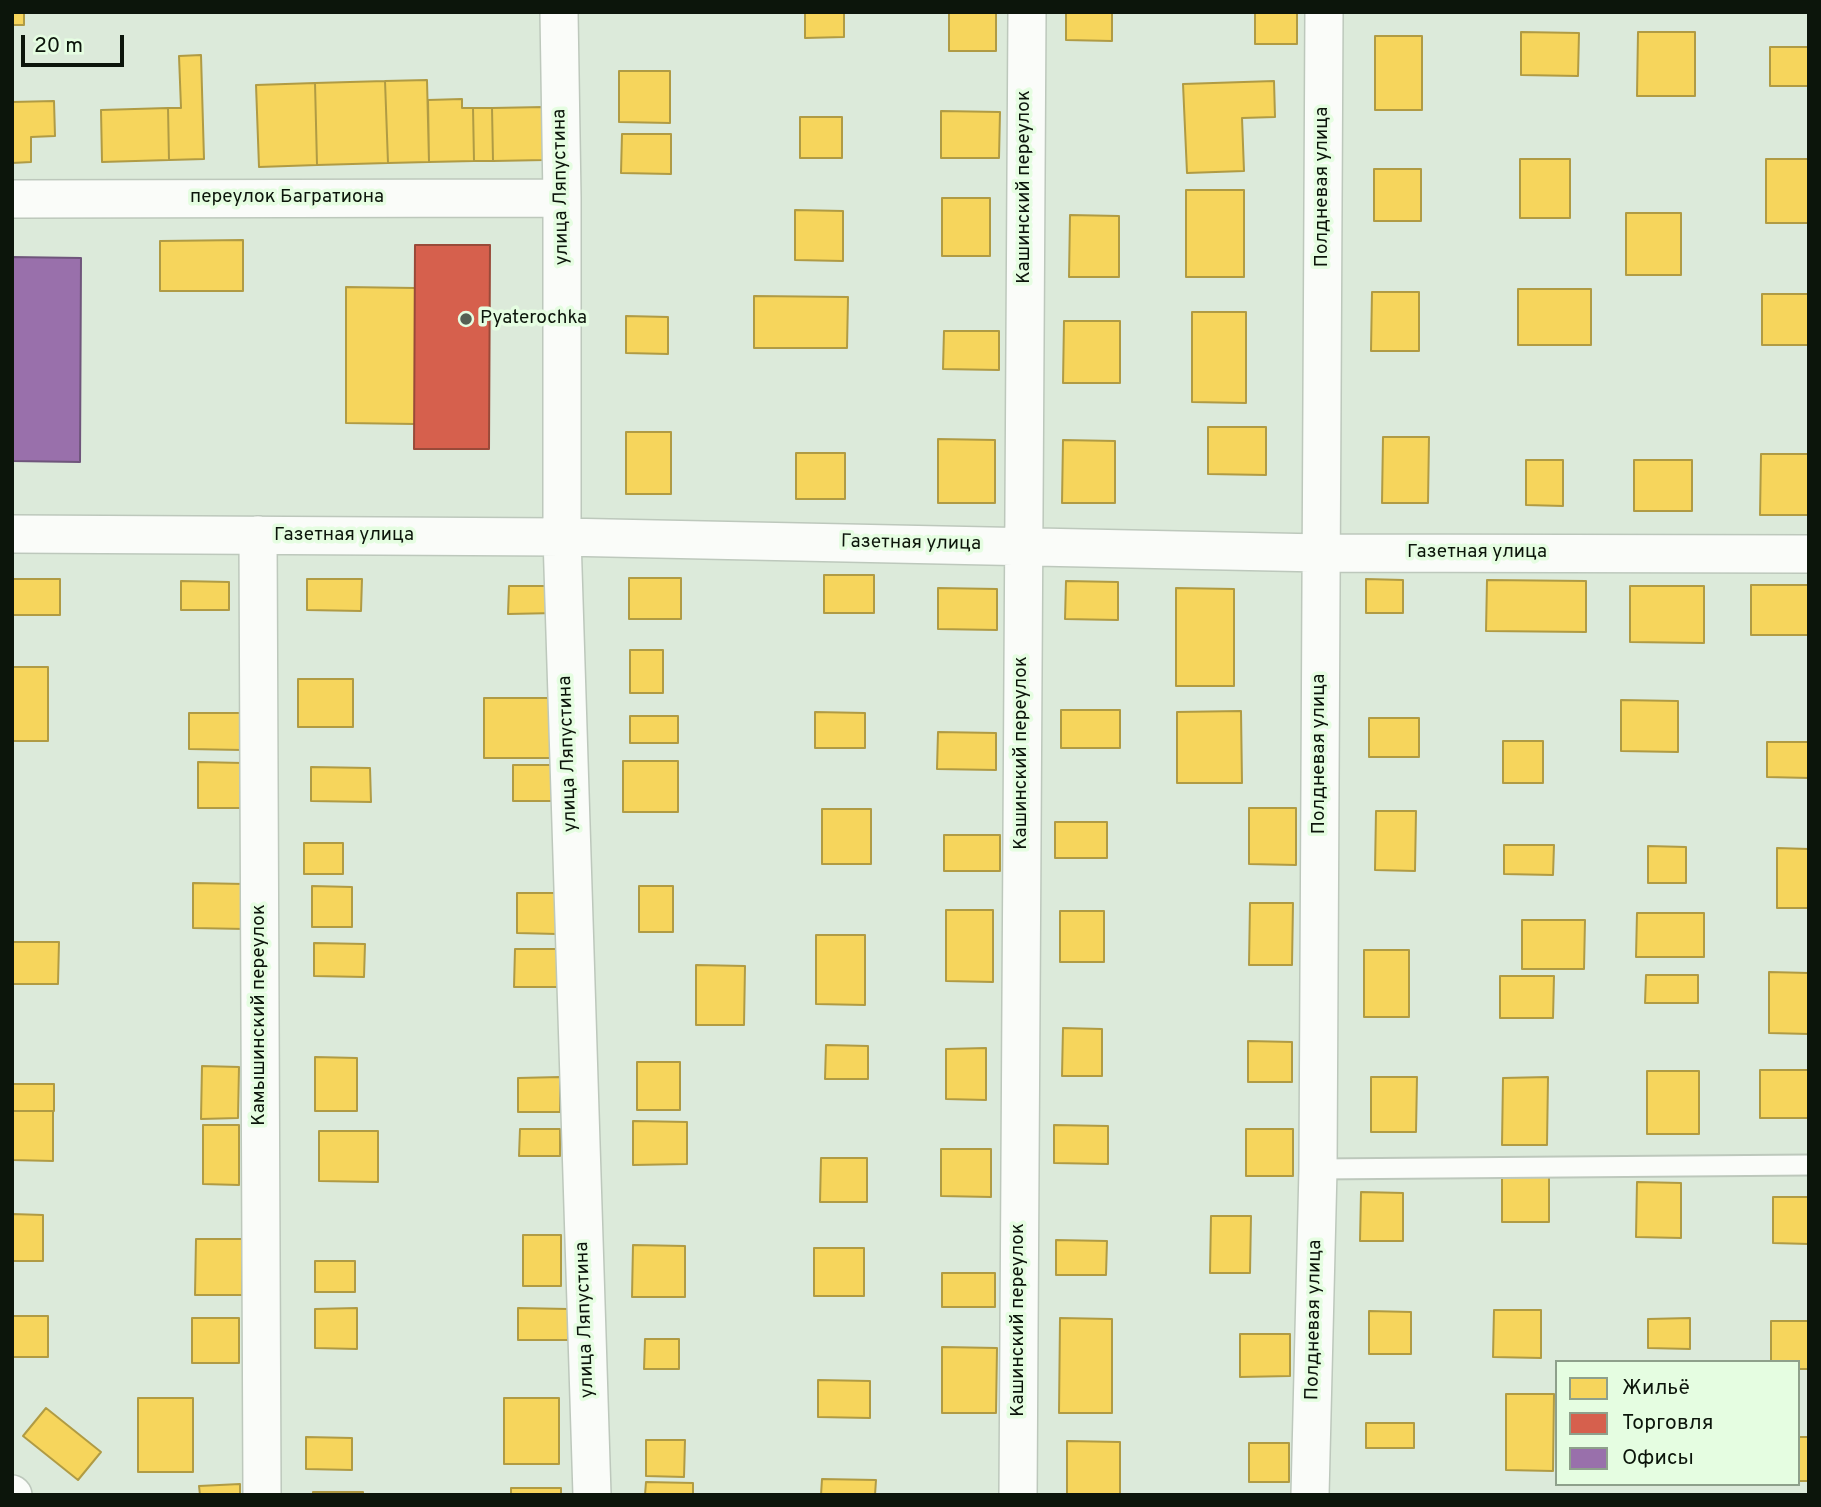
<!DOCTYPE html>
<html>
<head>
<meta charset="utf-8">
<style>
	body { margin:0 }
	#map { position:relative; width:1821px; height:1507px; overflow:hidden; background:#dceada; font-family:Overpass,sans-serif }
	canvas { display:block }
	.frame { position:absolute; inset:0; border:14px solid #0c150b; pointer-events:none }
	.legend { position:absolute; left:1555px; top:1360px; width:245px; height:126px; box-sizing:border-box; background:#e5fde1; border:2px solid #8ea08b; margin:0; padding:9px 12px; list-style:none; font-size:21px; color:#0c150b }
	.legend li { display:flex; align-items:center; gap:14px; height:35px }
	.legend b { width:35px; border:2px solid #8ea08b }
	.scale { position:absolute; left:21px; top:35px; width:103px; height:32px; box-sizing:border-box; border:4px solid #0c150b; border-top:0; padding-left:9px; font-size:21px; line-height:24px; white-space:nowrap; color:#0c150b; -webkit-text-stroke:5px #e5fde1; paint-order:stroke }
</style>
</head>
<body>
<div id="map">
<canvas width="1821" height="1507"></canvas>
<div class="frame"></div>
<ul class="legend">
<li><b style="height:19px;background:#f6d55c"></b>Жильё</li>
<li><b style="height:19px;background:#d6604d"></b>Торговля</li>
<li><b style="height:19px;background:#9970ab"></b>Офисы</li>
</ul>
<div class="scale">20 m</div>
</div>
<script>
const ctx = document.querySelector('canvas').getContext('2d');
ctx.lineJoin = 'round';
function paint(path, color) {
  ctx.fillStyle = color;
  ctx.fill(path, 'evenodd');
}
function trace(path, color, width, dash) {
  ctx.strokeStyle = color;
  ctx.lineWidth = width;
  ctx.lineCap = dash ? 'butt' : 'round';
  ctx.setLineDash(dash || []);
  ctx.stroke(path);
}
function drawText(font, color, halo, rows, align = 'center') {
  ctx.font = font + ' Overpass,sans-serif';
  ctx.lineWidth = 7;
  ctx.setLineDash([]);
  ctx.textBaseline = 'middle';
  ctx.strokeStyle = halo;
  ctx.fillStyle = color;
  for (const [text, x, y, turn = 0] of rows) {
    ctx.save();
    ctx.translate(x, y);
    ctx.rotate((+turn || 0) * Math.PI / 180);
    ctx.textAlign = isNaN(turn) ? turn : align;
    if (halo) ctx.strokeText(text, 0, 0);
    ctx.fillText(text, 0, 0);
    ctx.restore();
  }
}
const homes = new Path2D(`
	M12,12h12v13h-12z
	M805,12h39v25l-39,1z
	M949,12h47v39h-47z
	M1066,12h46v29l-46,-1z
	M1255,12h42v32h-42z
	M1521,32l58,1 -1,43 -57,-1z
	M1638,32h57v64h-58z
	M1375,36h47v74h-47z
	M1770,47h39v39h-39z
	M201,55l3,104 -35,1 -1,-52h13l-2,-52z
	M619,71h51v52l-51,-1z
	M427,80l2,82 -41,1 -3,-82z
	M385,81l3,82 -71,2 -2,-82z
	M1274,81l1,36 -33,1 2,53 -57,2 -4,-89z
	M315,83l2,82 -58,2 -3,-82z
	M462,99v9h11l1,53 -45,1 -1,-62z
	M54,101l1,35 -24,1v25l-19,1v-61z
	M544,107l1,53 -52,1 -1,-53z
	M168,108l1,52 -67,2 -1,-52z
	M473,108h19l1,53h-19z
	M941,111l59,1 -1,46h-58z
	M800,117h42v41h-42z
	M622,134h49v40l-50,-1z
	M1520,159h50v59h-50z
	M1766,159h43v64h-43z
	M1374,169h47v52h-47z
	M1186,190h58v87h-58z
	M942,198h48v58h-48z
	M795,210l48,1v50l-48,-1z
	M1626,213h55v62h-55z
	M1070,215l49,1v61h-50z
	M243,240v51h-83v-50z
	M346,287l69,1v136l-69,-1z
	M1518,289h73v56h-73z
	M1372,292h47v59h-48z
	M1762,294h47v51h-47z
	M754,296l94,1 -1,51h-93z
	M1192,312h54v91l-54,-1z
	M626,316l42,1v37l-42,-1z
	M1064,321h56v62h-57z
	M944,331h55v39l-56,-1z
	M1208,427h58v48l-58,-1z
	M626,432h45v62h-45z
	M1383,437h46l-1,66h-46z
	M938,439l57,1v63h-57z
	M1063,440l52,1v62h-53z
	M796,453h49v46h-49z
	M1761,454h48v61h-49z
	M1526,460h37v46l-37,-1z
	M1634,460h58v51h-58z
	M824,575h50v38h-50z
	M629,578h52v41h-52z
	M12,579h48v36h-48z
	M307,579h55l-1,32 -54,-1z
	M1366,579l37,1v33h-37z
	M1487,580l99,1v51l-100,-1z
	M181,581l48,1v28h-48z
	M1066,581l52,1v38l-53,-1z
	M1751,585h58v50h-58z
	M509,586h47v27l-48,1z
	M1630,586h74v57l-74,-1z
	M938,588l59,1v41l-59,-1z
	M1176,588l58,1v97h-58z
	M630,650h33v43h-33z
	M12,667h36v74h-36z
	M298,679h55v48h-55z
	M484,698h69v60h-69z
	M1621,700l57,1v51l-57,-1z
	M1061,710h59v38h-59z
	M1241,711l1,72h-65v-71z
	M815,712l50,1v35h-50z
	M189,713h54l-1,37 -53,-1z
	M630,716h48v27h-48z
	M1369,718h50v39h-50z
	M938,732l58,1v37l-59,-1z
	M1503,741h40v42h-40z
	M1767,742h42v36l-42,-1z
	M623,761h55v51h-55z
	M198,762l44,1v45h-44z
	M513,765h52v36h-52z
	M311,767l59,1 1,34 -60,-1z
	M1249,808h47v57l-47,-1z
	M822,809h49v55h-49z
	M1376,811h40l-1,60 -40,-1z
	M1055,822h52v36h-52z
	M944,835h56v36h-56z
	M304,843h39v31h-39z
	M1504,845h50l-1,30 -49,-1z
	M1648,846l38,1v36h-38z
	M1777,848l32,1v59h-32z
	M193,883l52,1v45l-52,-1z
	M312,886l40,1v40h-40z
	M639,886h34v46h-34z
	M517,893h40v41l-40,-1z
	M1250,903h43l-1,62h-43z
	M946,910h47v72l-47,-1z
	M1060,911h44v51h-44z
	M1637,913h67v44h-68z
	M1522,920h63l-1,49h-62z
	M816,935h49v70l-49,-1z
	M12,942h47l-1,42h-46z
	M314,943l51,1 -1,33 -50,-1z
	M515,949h55v38h-56z
	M1364,950h45v67h-45z
	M696,965l49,1 -1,59h-48z
	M1769,972l40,1v61l-40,-1z
	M1646,975h52v28h-53z
	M1500,976h54l-1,42h-53z
	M1063,1028l39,1v47h-40z
	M1248,1041l44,1v40h-44z
	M826,1045l42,1v33h-43z
	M986,1048v52l-40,-1v-50z
	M315,1057l42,1v53h-42z
	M637,1062h43v48h-43z
	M202,1066l37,1 -1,51 -37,1z
	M1760,1070h49v48h-49z
	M1647,1071h52v63h-52z
	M560,1077v35h-42v-34z
	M1371,1077h46l-1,55h-45z
	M1548,1077l-1,68h-45l1,-67z
	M12,1084h42v27h-42z
	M12,1111h41v50l-41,-1z
	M633,1121l54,1v42l-54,1z
	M203,1125h36v60l-36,-1z
	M1054,1125l54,1v38l-54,-1z
	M520,1129h40v27h-41z
	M1246,1129h47v47h-47z
	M319,1131h59v51l-59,-1z
	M941,1149h50v48l-50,-1z
	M821,1158h46v44h-47z
	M1502,1177h47v45h-47z
	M1637,1182l44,1v55l-45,-1z
	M1361,1192l42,1v48h-43z
	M1773,1197h36v47l-36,-1z
	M12,1214l31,1v46h-31z
	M1211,1216h40l-1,57h-40z
	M523,1235h38v51h-38z
	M196,1239h46v56h-47z
	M1056,1240l51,1 -1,34h-50z
	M633,1245l52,1v51h-53z
	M814,1248h50v48h-50z
	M315,1261h40v31h-40z
	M942,1273h53v34h-53z
	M357,1308v41l-42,-1v-39z
	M518,1308l50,1v31h-50z
	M1494,1310h47v48l-48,-1z
	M1369,1311l42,1v42h-42z
	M12,1316h36v41h-36z
	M192,1318h47v45h-47z
	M1060,1318l52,1v94h-53z
	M1690,1318v31l-42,-1v-29z
	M1771,1321h38v48h-11v-7h-27z
	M1240,1334h50v42l-50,1z
	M645,1339h34v30h-35z
	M942,1347l55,1 -1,65h-54z
	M818,1380l52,1v37l-52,-1z
	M1506,1394h48l-1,77 -47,-1z
	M138,1398h55v74h-55z
	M504,1398h55v66h-55z
	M46,1408l55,44 -23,28 -55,-44z
	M1366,1423h48v25h-48z
	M306,1437l46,1v32l-46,-1z
	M1798,1437h10v44h-10z
	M646,1440h39l-1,37 -38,-1z
	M1067,1441l53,1v53h-53z
	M1249,1443h40v39h-40z
	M822,1479l54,1 -1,15h-54z
	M646,1482l47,1v12h-48z
	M240,1484v11h-40l-1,-9z
	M511,1488h50v7h-50z
	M313,1492h50v3h-50z`);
paint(homes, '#f6d55c');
trace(homes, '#b09b44', 2);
const shops = new Path2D(`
	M415,245h75l-1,204h-75z`);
paint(shops, '#d6604d');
trace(shops, '#994a39', 2);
const offices = new Path2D(`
	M12,257l69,1 -1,204 -68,-1z`);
paint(offices, '#9970ab');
trace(offices, '#6f557b', 2);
const lane = new Path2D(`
	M1318,1169l491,-4`);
const street = new Path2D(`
	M559,12l3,186v339l30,958
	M12,199l550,-1
	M12,534l550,3 759,16 488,1
	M258,535l4,960
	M12,1494l1,1
	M1018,1495l9,-1483
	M1310,1495l8,-326 6,-1157`);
trace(lane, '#bdc8bc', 23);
trace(street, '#bdc8bc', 40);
trace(lane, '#fafcf9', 19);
trace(street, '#fafcf9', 37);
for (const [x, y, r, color] of [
	[466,319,7,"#556053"]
]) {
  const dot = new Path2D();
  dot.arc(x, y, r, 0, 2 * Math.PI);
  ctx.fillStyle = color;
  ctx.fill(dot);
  trace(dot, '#e5fde1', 2.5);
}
drawText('19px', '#0c150b', '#e5fde1', [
	["улица Ляпустина",562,187,-91],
	["Кашинский переулок",1025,187,-90],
	["Полдневая улица",1323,187,-90],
	["переулок Багратиона",287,198],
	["Газетная улица",344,536],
	["Газетная улица",911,544,1],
	["Газетная улица",1477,553],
	["Кашинский переулок",1022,753,-90],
	["улица Ляпустина",569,754,-92],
	["Полдневая улица",1320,754,-90],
	["Камышинский переулок",260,1015,-90],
	["улица Ляпустина",586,1320,-92],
	["Кашинский переулок",1019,1320,-90],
	["Полдневая улица",1315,1320,-89]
]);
drawText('19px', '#0c150b', '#e5fde1', [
	["Pyaterochka",480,319]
], 'left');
</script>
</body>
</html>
